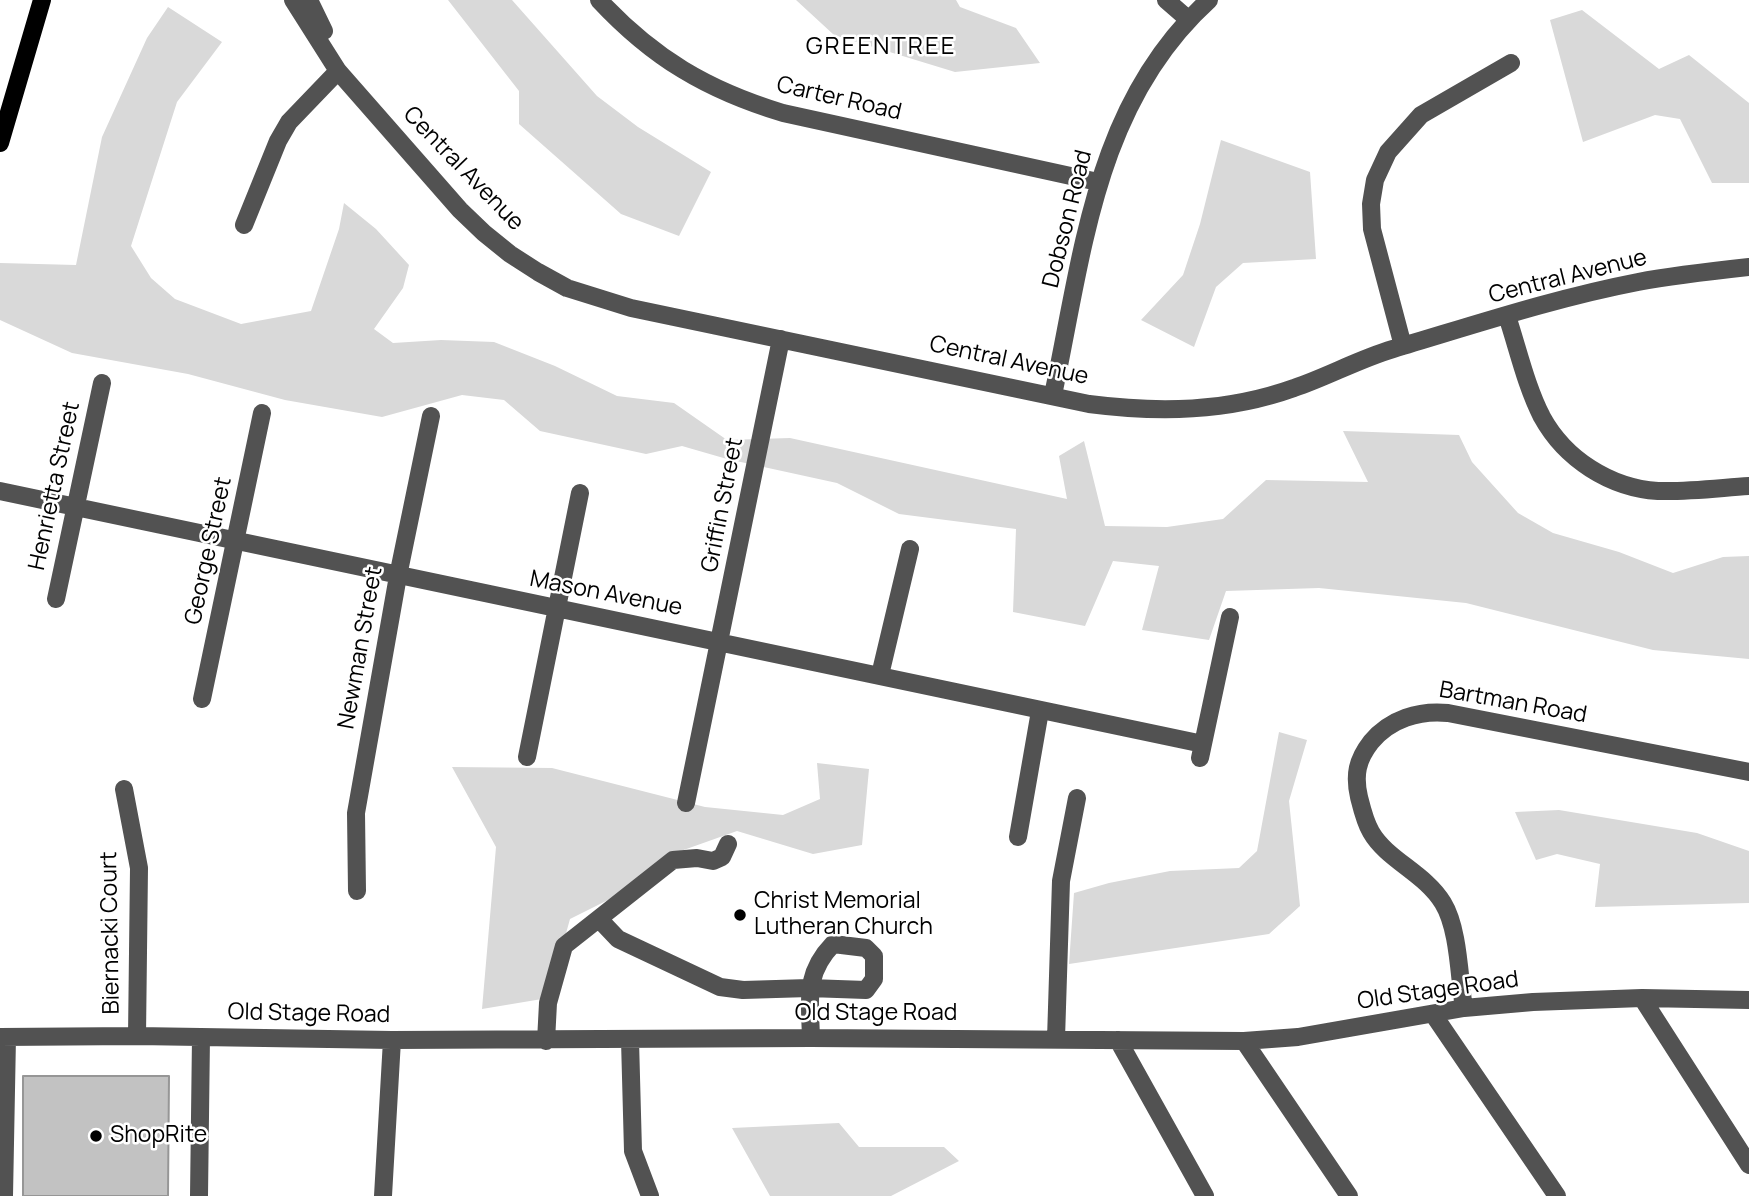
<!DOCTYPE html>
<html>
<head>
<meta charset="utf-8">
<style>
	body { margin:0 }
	canvas { display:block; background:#fff }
</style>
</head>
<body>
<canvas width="1749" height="1196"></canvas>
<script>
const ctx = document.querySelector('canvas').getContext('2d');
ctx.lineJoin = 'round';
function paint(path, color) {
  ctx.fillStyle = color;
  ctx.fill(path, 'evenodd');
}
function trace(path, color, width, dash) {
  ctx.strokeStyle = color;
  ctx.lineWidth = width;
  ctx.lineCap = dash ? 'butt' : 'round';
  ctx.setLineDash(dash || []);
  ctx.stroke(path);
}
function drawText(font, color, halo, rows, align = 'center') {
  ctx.font = font + ' Manrope,sans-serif';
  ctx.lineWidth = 5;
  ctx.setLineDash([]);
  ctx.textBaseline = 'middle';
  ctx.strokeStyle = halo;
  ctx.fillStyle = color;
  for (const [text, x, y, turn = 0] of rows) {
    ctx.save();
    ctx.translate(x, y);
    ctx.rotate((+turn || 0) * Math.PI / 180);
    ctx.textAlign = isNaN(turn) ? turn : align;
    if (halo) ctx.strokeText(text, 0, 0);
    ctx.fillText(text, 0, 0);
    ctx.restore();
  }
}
paint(new Path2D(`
	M448,0h64l85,96 41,31 73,45 -32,64 -58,-22 -102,-90v-33z
	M796,0h160l4,7 56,21 24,35 -85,9 -121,-37z
	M168,7l54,35 -45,60 -46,144 20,32 24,21 66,25 70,-13 28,-82 5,-26 32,26 33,36 -6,23 -29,41 19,14 48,-3 53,2 61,24 62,30 57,7 53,37 63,-2 277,61 -8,-43 25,-15 21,85 62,1 56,-8 43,-39 102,2 -25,-51 116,4 13,27 46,51 35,20 66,19 54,21 50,-16 26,-1v103l-96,-9 -187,-47 -147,-15 -93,3 -17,49 -67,-10 17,-64 -46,-5 -28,65 -72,-14 3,-83 -117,-15 -62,-31 -110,-24 -45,-13 -36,8 -106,-23 -36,-31 -42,-5 -80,22 -97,-17 -97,-26 -116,-21 -72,-33v-57l76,2 26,-128 45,-99z
	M1582,10l77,59 30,-14 60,48v80h-37l-32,-64 -25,-4 -72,27 -33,-122z
	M1221,140l89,32 6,87 -73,4 -27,24 -22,60 -53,-27 42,-45 17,-51z
	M1279,732l28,8 -18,61 11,105 -31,28 -200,30 5,-71 35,-10 61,-12 69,-3 18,-17z
	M817,763l52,6 -7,76 -49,9 -76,-23 -59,21 -66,46 -42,21 -22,79 -66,11 14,-162 -44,-80 100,1 153,39 78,8 37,-16z
	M1559,810l138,23 52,18v52l-154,4 5,-43 -43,-10 -21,6 -21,-48z
	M839,1123l20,24h85l15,14 -68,35h-121l-38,-68z`), '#d9d9d9');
const building = new Path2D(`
	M23,1076h146l-1,120h-145z`);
paint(building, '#c2c2c2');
trace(building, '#969696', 2);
trace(new Path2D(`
	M293,0l45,71 122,139 24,23 26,21 28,18 29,16 64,20 458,96c70,9 138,8 205,-16 33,-11 65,-29 99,-39 81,-24 162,-51 245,-67 37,-7 74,-11 111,-15
	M309,0l15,31
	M599,0c54,58 108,90 184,113l315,69
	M1166,0l23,20
	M244,225l34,-84 11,-19 49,-51
	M1507,316c11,33 19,70 35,101 23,42 68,71 116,74 30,1 61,-3 91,-5
	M1403,346l-31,-117 -1,-25 4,-24 13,-28 33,-37 90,-52
	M1053,395c30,-141 42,-292 156,-395
	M0,491l1203,253
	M56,599l46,-216
	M880,675l30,-126
	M202,699l60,-286
	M527,757l53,-264
	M1200,758l30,-141
	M124,789l15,79 -2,168
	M686,803l95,-464
	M1018,837l22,-126
	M357,891l-1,-78 42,-237 33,-160
	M599,919l19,20 102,48 23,3 66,-2 57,2 8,-11v-23l-8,-8 -33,-4c-29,30 -23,56 -22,94
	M1642,998l107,167
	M1464,1008c-5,-30 -5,-79 -21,-105 -18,-30 -56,-43 -72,-71 -6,-10 -9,-23 -12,-35 -5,-22 -2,-37 12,-55 19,-23 48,-32 77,-29l301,59
	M1433,1014l124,182
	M0,1037l137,-1 255,4 419,-2 433,3 54,-4 166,-29 69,-6 109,-4 107,2
	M1056,1039l5,-158 16,-83
	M630,1040l3,111 17,45
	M1118,1040l87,156
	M546,1041l2,-38 16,-57 109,-86 24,-2 16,3 9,-4 6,-13
	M1244,1041l105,155
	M4,1196l3,-159
	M199,1196l2,-159
	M383,1196l9,-156`), '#525252', 18);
trace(new Path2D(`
	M0,143l42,-143`), '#000', 18);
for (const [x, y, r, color] of [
	[740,915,7,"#000"],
	[96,1136,7,"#000"]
]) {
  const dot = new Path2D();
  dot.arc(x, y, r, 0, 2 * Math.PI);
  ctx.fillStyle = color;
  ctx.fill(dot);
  trace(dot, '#fff', 2.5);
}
drawText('23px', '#000', '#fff', [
	["Carter Road",839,99,13],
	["Central Avenue",463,169,46],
	["Dobson Road",1068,219,-76],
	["Central Avenue",1568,277,-14],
	["Central Avenue",1009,361,12],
	["Henrietta Street",55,486,-78],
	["Griffin Street",723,505,-79],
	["George Street",209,551,-78],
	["Mason Avenue",606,594,11],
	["Newman Street",361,648,-80],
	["Bartman Road",1513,703,10],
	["Biernacki Court",111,933,-91],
	["Old Stage Road",1438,991,-8],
	["Old Stage Road",309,1014,1],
	["Old Stage Road",876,1014]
]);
drawText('23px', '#000', '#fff', [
	["Christ Memorial",754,902],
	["Lutheran Church",754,928],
	["ShopRite",110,1136]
], 'left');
ctx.letterSpacing = '2px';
drawText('24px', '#000', '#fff', [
	["GREENTREE",881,47]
]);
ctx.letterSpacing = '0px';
</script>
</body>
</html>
